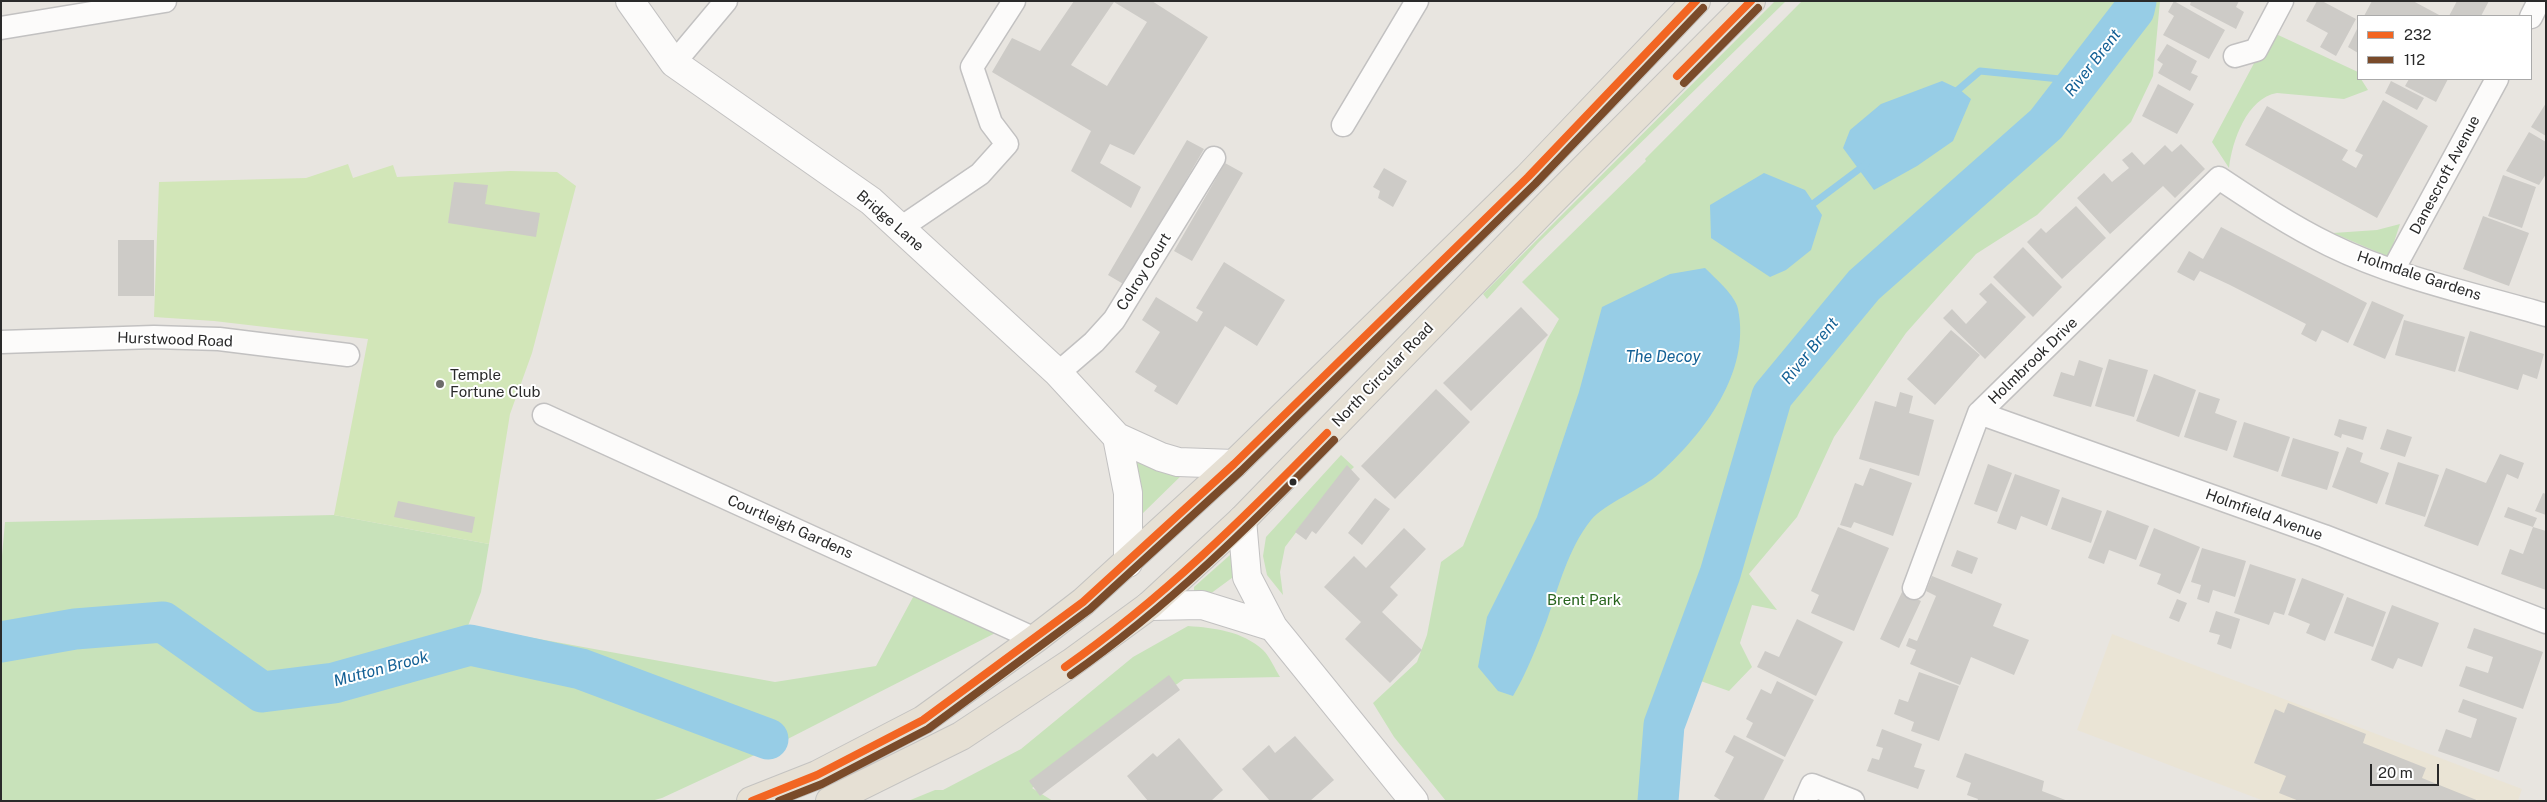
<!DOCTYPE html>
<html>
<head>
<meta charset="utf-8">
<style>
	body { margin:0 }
	#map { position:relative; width:2547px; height:802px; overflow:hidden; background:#e8e5e0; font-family:"Public Sans",sans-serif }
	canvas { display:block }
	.frame { position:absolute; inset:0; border:2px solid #2a2a2a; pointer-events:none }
	.legend { position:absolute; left:2357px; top:15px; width:175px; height:65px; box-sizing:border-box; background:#fff; border:1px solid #aaa; margin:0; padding:6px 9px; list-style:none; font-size:15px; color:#2a2a2a }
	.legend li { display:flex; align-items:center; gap:10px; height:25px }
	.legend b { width:25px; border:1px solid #aaa }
	.scale { position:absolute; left:2370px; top:764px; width:69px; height:22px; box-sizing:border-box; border:2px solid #2a2a2a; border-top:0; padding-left:6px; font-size:15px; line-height:18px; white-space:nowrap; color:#2a2a2a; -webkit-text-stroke:4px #fff; paint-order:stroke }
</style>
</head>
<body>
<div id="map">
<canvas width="2547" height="802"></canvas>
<div class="frame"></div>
<ul class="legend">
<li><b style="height:6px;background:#f26522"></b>232</li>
<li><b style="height:6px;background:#7a4b2a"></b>112</li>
</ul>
<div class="scale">20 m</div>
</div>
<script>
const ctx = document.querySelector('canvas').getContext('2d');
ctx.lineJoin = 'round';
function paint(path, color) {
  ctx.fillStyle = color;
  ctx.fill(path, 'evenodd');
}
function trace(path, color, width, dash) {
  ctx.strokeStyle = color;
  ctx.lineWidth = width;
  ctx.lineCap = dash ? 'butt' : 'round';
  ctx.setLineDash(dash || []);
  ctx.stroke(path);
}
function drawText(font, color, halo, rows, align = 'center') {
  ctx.font = font + ' "Public Sans",sans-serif';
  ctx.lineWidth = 4;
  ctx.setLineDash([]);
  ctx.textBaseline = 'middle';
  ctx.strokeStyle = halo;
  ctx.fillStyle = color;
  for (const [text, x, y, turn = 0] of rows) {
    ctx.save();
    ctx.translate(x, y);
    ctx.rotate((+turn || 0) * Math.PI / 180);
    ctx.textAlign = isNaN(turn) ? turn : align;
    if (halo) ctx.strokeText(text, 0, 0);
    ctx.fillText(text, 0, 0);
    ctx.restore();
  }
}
paint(new Path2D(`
	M2112,634l410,155 -4,12h-254l-187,-71z`), '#eae4d5');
paint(new Path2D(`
	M1775,1h11l-248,242 -51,56 -4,-5z
	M1802,1h358l-7,75 -22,46 -94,93 -61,39 -70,79 -72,104 -37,80 -48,57 28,36 -25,-5 -12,38 12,24 -23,24 -34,-12 -22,40 -6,82h-221l-52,-64 -21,-34 44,-41 10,-27 14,-73 22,-16 84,-206 12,-21 -37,-37 124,-121 -1,-2z
	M2276,34l82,38v7h3l7,11 -24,9 -67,-6c-30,5 -45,48 -48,75l-17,-26 48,-90z
	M2400,224l-11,33 -56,-24 44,-3z
	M1341,455l13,12 -32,31 -37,49 -5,25 3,23 -16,-20 -4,-19 3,-19z
	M1135,456l52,14 -47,46h-4z
	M334,515l155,29 -8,48 -13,34 307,56 101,-16 43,-80 88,41 -235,120 -110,51 -11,3h-650v-234l4,-45z
	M1236,553l4,19 -34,25 -12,-6v-4l36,-32z
	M1188,626c27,2 54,5 75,24 7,7 12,19 17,27l-96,2 -152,109 21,13h-145l27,-11h8l78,-41 112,-92z`), '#c8e2ba');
paint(new Path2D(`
	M348,164l5,14 40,-13 4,12 113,-6 47,1 19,14 -44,167 -22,61 -21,130 -155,-29 34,-176 -154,-18 -60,-4 5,-135 147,-4z`), '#d2e6b8');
paint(new Path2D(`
	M1942,81l17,8 12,10 -18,42 -36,25 -43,24 -31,-42 7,-18 31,-26z
	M1764,173l41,17 17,25 -11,35 -25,20 -16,7 -59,-39 -1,-33z
	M1705,268c9,9 31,28 33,41 13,63 -34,124 -78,164 -16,15 -56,31 -69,47 -23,29 -32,66 -44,100 -10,26 -20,52 -34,76l-15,-5 -20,-24 9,-50 50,-100 42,-125 23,-85 68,-33z`), '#97cde6');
trace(new Path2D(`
	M1952,95l28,-24 100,10
	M1814,203l52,-39`), '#97cde6', 7);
trace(new Path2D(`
	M1,642l74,-13 88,-7 99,70 72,-9 136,-38 111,24 187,70
	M1658,801l6,-76 56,-151 52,-178 92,-111 182,-161 88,-114 2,-9`), '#97cde6', 41);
paint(new Path2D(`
	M1074,1h78l56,36 -74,118 -24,-11 -10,19 41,24 -10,21 -60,-37 20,-40 -99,-59 20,-34 28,13zM1114,2l33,20 -40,64 -36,-21z
	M2174,1l51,29 -16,29 -46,-24 11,-19 -6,-4z
	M2191,1h48l-3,6 8,5 -8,17 -46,-24z
	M2317,1h5l34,18 -20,37 -16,-9 8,-14 -22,-12z
	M2372,1h41l28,15h-77z
	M2457,1h32l-8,15h-32z
	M2358,27v26l-10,-6z
	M2167,44l30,17 -6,12 7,3 -8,15 -32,-18 5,-9 -6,-4z
	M2409,79h39l-12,23 -31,-16z
	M2391,81l33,17 -7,12 -32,-17z
	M2158,84l36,20 -17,30 -35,-18z
	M2383,100l45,26 -51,92 -132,-73 22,-39 81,44 -6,10 14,8 7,-13 -8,-4z
	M2546,103v33l-15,-9z
	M2529,132l17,10v32l-7,11 -33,-14z
	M1187,140l17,9 -79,136 -17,-10z
	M2181,144l24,25 -30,29 -12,-12 -53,48 -33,-36 27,-25 8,9 17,-14 -7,-8 10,-8 12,13 21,-20 7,7z
	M1225,163l18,10 -51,88 -18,-10z
	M1384,168l23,13 -14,26 -15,-9 2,-7 -7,-4z
	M2503,175l33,12 -14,41 -34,-12z
	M454,182l34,3 -3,19 55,9 -4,24 -88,-14z
	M2076,206l30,32 -44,41 -35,-37 14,-14 5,5z
	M2483,216l46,17 -20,53 -46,-17z
	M2221,227l146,76 -19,40 -26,-13 -6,12 -15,-8 5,-10 -76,-39 -30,-14 -6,10 -17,-9 12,-21 14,8z
	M118,240h36v56h-36z
	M2023,247l39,40 -29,30 -40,-40z
	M1224,262l61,38 -28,46 -32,-20 -48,79 -23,-14 3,-5 -22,-14 25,-40 -18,-12 14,-23 41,25 6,-10 -7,-4z
	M1991,283l35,34 -41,42 -42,-41 9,-9 14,15 21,-22 -8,-8z
	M2372,301l32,14 -19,44 -32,-14z
	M1521,307l27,28 -77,76 -28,-28z
	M2404,320l61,17 -10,35 -60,-17z
	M1951,330l29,25 -45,50 -28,-26z
	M2470,331l74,23 -7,25 -14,-5 -5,16 -60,-19z
	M2109,359l39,11 -14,47 -39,-11z
	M2079,360l24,8 -12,39 -38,-11 8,-24 13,4z
	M2154,374l42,16 -17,47 -43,-16z
	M1436,389l34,33 -75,77 -34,-33z
	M1900,392l13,4 -4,17 25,7 -15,56 -60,-17 16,-58 21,6z
	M2199,392l21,7 -5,14 22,8 -10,30 -43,-14z
	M2339,419l28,8 -4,13 -21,-6 -1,4 -7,-3z
	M2244,422l46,15 -12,35 -45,-15z
	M2387,429l25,8 -7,20 -25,-8z
	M2293,438l46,14 -12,38 -46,-14z
	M2347,447l16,6 -3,9 29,11 -12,31 -45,-17z
	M2500,454l24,9 -6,16 -11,-5 -29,72 -54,-20 22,-58 40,15z
	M2398,462l41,13 -14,42 -40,-13z
	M1988,464l24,9 -15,39 -23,-8z
	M1347,465l13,14 -44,55 -4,-3 -6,9 -11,-8z
	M1870,468l42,15 -19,53 -39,-14 -3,6 -11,-3 15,-42 8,3z
	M2015,474l45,16 -13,36 -26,-10 -5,14 -19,-7z
	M2543,493l3,1v21l-11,-4z
	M2062,497l40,14 -11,32 -40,-14z
	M1375,498l15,11 -28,36 -14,-12z
	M398,501l77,16 -3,16 -78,-16z
	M2508,507l29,11 -4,9 13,4v59l-45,-16 9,-25 13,5 10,-27 -29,-10z
	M2107,510l42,16 -13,34 -27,-10 -5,14 -16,-6z
	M1838,527l51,21 -35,83 -43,-18 8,-18 -8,-4z
	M1404,528l22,21 -36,38 8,8 -16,17 40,38 -32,33 -45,-44 16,-17 -37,-35 30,-31 12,12z
	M2154,528l46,19 -20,47 -23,-10 4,-10 -22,-8z
	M2202,548l44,13 -11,36 -22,-7 -4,13 -12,-4 4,-14 -10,-3z
	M1957,550l21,8 -6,16 -21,-8z
	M2250,564l46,15 -12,36 -10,-3 -5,13 -35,-12z
	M1932,576l70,28 -9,22 36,14 -15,35 -43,-18 -11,28 -50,-21 6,-14 -10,-4 3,-8 8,3 19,-45 -10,-5z
	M2302,578l42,16 -19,47 -19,-8 4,-9 -22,-9z
	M1902,592l19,9 -22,47 -19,-9z
	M2347,597l39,15 -13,35 -39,-14z
	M2177,599l10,4 -8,19 -10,-4z
	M2392,605l47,18 -17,44 -24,-9 -5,11 -22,-9z
	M2216,611l24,8 -9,30 -14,-5 3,-9 -11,-3z
	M1797,619l46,23 -27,54 -59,-29 8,-16 14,6z
	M2474,628l69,24 -20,57 -64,-23 7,-20 22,7 5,-16 -26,-9z
	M1919,672l40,14 -20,55 -28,-10 3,-9 -20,-8 5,-15 9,3z
	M1169,675l11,15 -140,106 -11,-15z
	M1777,681l37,19 -29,57 -39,-20 7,-14 -7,-4 15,-30 10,5z
	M2463,699l54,19 -18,54 -61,-21 8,-22 25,9 6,-19 -19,-7z
	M2288,703l78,31 -3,9 63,25 -4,10 57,23h-180l-20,-8 7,-17 -32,-13 21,-54 9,4z
	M1882,729l40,15 -8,23 11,3 -7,19 -51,-18 5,-13 7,2 4,-12 -7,-2z
	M1734,735l50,25 -21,41h-41l-8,-5 20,-39 -9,-5z
	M1295,736l39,44 -24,21h-40l-28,-32 27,-24 6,8z
	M1179,738l44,52 -12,11h-63l-21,-25 26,-23 4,4z
	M1965,753l79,28 -2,10 26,10h-91l1,-2 -11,-4 4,-12 -15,-6z`), '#cdcbc7');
const minor = new Path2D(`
	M2531,17l8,-16
	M1,28l164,-27
	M2235,56l21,-6 26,-49
	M674,63l52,-62
	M1343,125l74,-124
	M899,229l81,-55 27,-30 -16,-21 -19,-56 42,-66
	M2393,270l104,-191
	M1,342l153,-5 65,2 129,16
	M1058,373l36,-31 20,-22 100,-162
	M1979,413l345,123 222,86
	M544,415l491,224
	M1914,588l65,-175 240,-235c36,24 72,48 111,67 67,33 144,49 216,70
	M1805,801l7,-16 41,16`);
const tertiary = new Path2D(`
	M630,1l44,62 197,138 187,172 59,64 44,20 17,5 56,2
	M1117,437l11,56v70
	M1242,520l5,57 26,50 141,174
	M1149,606l53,-1 71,22`);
const trunk = new Path2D(`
	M751,801l66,-26 106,-55 112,-81 48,-37 151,-138 294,-287 168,-176
	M830,801l131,-65 110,-73 78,-57 93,-86 308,-317 201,-202`);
trace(minor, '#c2c1c1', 25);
trace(tertiary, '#c2c1c1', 30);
trace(trunk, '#c4c3c1', 30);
trace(minor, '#fcfbfa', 22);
trace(tertiary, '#fcfbfa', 28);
trace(trunk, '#e6e0d4', 28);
trace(new Path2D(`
	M1677,76l74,-75
	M1065,667c97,-68 180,-150 262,-234
	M752,801l65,-26 106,-55 160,-118 151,-138 294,-287 168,-176`), '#f26522', 8);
trace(new Path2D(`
	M1684,83l74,-75
	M1071,675c97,-68 180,-150 263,-235
	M779,801l43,-17 106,-55 162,-120 151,-138 294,-287 168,-176`), '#7a4b2a', 8);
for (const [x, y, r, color] of [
	[440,384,5,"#6c6b6a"],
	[1293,482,4.5,"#2a2a2a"]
]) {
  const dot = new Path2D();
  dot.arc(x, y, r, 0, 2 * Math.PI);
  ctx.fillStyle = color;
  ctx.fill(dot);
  trace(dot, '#fff', 2);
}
drawText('15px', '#2a2a2a', '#fff', [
	["Danescroft Avenue",2445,175,-62],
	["Bridge Lane",890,221,41],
	["Colroy Court",1144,272,-58],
	["Holmdale Gardens",2419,276,18],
	["Hurstwood Road",175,340,2],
	["Holmbrook Drive",2033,361,-44],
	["North Circular Road",1383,375,-46],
	["Holmfield Avenue",2264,515,20],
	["Courtleigh Gardens",790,527,24]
]);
drawText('15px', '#2a2a2a', '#fff', [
	["Temple",450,375],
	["Fortune Club",450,392]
], 'left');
drawText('15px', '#27641d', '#fff', [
	["Brent Park",1584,600]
]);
drawText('italic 16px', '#136095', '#fff', [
	["River Brent",2093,63,-52],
	["River Brent",1810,351,-51],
	["The Decoy",1663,357],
	["Mutton Brook",381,669,-15]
]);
</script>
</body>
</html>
